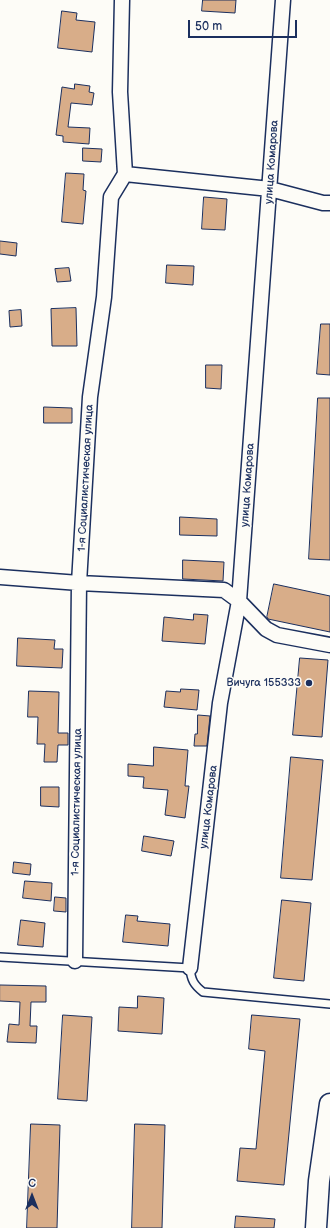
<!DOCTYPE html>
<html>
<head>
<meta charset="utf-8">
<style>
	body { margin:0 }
	#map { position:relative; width:330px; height:1228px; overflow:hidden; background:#fdfcf7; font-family:"Balsamiq Sans",sans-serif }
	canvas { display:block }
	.north { position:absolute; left:12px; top:1176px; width:40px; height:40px; -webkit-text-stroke:3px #fdfcf7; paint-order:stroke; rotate:0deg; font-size:11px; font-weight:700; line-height:16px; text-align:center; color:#1b2f5e }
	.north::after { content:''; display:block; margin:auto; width:14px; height:18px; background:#1b2f5e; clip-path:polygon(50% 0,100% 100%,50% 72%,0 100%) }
	.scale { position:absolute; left:188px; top:20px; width:109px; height:18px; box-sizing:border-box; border:2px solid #1b2f5e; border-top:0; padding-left:5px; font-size:12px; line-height:14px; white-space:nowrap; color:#1b2f5e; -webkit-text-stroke:3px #fdfcf7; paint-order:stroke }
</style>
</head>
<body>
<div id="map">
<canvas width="330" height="1228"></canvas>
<div class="north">С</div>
<div class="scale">50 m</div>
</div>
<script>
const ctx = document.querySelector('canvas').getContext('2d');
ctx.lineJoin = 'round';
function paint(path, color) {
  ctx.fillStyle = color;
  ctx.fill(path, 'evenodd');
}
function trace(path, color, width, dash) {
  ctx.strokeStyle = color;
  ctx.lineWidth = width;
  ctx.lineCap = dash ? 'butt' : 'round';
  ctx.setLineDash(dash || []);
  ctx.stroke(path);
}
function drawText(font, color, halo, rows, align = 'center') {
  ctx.font = font + ' "Balsamiq Sans",sans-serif';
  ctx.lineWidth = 3;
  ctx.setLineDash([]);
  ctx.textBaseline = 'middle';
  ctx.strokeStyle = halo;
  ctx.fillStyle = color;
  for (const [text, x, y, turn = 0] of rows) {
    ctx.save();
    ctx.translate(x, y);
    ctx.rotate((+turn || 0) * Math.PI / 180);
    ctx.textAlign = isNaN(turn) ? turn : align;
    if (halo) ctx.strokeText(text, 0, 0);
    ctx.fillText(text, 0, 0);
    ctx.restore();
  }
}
const building = new Path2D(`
	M203,0h33l-1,13 -33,-2z
	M62,11l15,2 -1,7 19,2 -3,30 -34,-4z
	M75,84l15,2 -1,6 5,1 -2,12 -21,-2 -3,24 22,1 -1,16 -26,-2v-6l-7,-1 6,-48 12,2z
	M83,148l19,1 -1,13 -18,-1z
	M66,173l18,1 -1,16 3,1 -3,33 -21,-2z
	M204,197l23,2 -2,31 -23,-1z
	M0,241l17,2 -1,13 -16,-2z
	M167,265l27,1 -1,19 -27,-2z
	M69,268l2,13 -14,1 -2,-13z
	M76,308l1,38h-25l-1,-37z
	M21,310l1,16 -12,1 -1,-16z
	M321,324h9v51l-13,-1z
	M206,365h16l-1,24 -15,-1z
	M318,398h12v162l-21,-1z
	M44,407l28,1v15h-28z
	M180,517l37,2v17l-37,-1z
	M183,560l41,2 -1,19 -40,-2z
	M274,584l56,12v36l-62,-13 -1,-2z
	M194,614l14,1 -3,29 -43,-3 2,-24 29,3z
	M18,638l37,2 -1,9h9l-1,19 -45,-2z
	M300,658l28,2 -6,77 -29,-2z
	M181,689l18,1 -2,20 -33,-3 2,-16 14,1z
	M29,691l30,1 -1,41h10v12h-10l-1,17h-13l1,-18h-8l1,-27h-10z
	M198,715l12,1 -3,30h-13l1,-12h2z
	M154,747l34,3 -3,36h4l-4,32 -20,-3 3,-25 -25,-2 1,-11 -16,-1v-12l25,2z
	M291,757l32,3 -11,120 -31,-2z
	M41,787h18v20l-18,-1z
	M144,836l30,5 -3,15 -29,-5z
	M14,862l17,2 -1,11 -17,-2z
	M25,881l27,2 -1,18 -28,-3z
	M55,897l11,1v14l-12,-1z
	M282,900l29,3 -7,78 -30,-3z
	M126,915l12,1 -1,5 33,3 -2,22 -45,-4z
	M21,920l24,3 -2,24 -25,-2z
	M0,985l46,1v16h-15l-1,24h7l-1,17 -29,-1 2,-18 10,1 1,-23 -20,-1z
	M138,996l26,2 -2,36 -44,-3 1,-24 18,1z
	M63,1015l29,2 -5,84 -29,-2z
	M252,1015l48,4 -16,166 -47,-4 3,-33 16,1 9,-98 -16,-2z
	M31,1124l29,1 -3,103h-30z
	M135,1124l30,1 -3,103h-30z
	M236,1216l39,3 -1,9h-39z`);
paint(building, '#d8ad89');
trace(building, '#1b2f5e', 1);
const service = new Path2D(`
	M0,957l190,11c1,12 4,17 13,24l127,12`);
const minor = new Path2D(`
	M125,174l145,15 53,14h7
	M0,577l79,6 145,7 15,11 27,28 11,6 53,10
	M75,961l4,-378 11,-186 14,-100 7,-100 14,-23 -5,-82 2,-92
	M190,968l30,-265 19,-102 44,-601`);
const secondary = new Path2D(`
	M316,1228l3,-47 11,-77`);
trace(service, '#1b2f5e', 10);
trace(minor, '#1b2f5e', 17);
trace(secondary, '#1b2f5e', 23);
trace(service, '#fdfcf7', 7);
trace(minor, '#fdfcf7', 14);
trace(secondary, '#fdfcf7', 20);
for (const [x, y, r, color] of [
	[309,683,4,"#1b2f5e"]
]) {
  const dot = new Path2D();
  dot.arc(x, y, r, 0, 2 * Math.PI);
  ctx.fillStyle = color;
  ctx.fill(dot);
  trace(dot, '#fdfcf7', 1.5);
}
drawText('11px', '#1b2f5e', '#fdfcf7', [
	["улица Комарова",272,162,-86],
	["1-я Социалистическая улица",86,478,-87],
	["улица Комарова",248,485,-86],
	["1-я Социалистическая улица",77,802,-89],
	["улица Комарова",209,807,-83]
]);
drawText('11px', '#1b2f5e', '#fdfcf7', [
	["Вичуга 155333",301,683]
], 'right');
</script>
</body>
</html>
